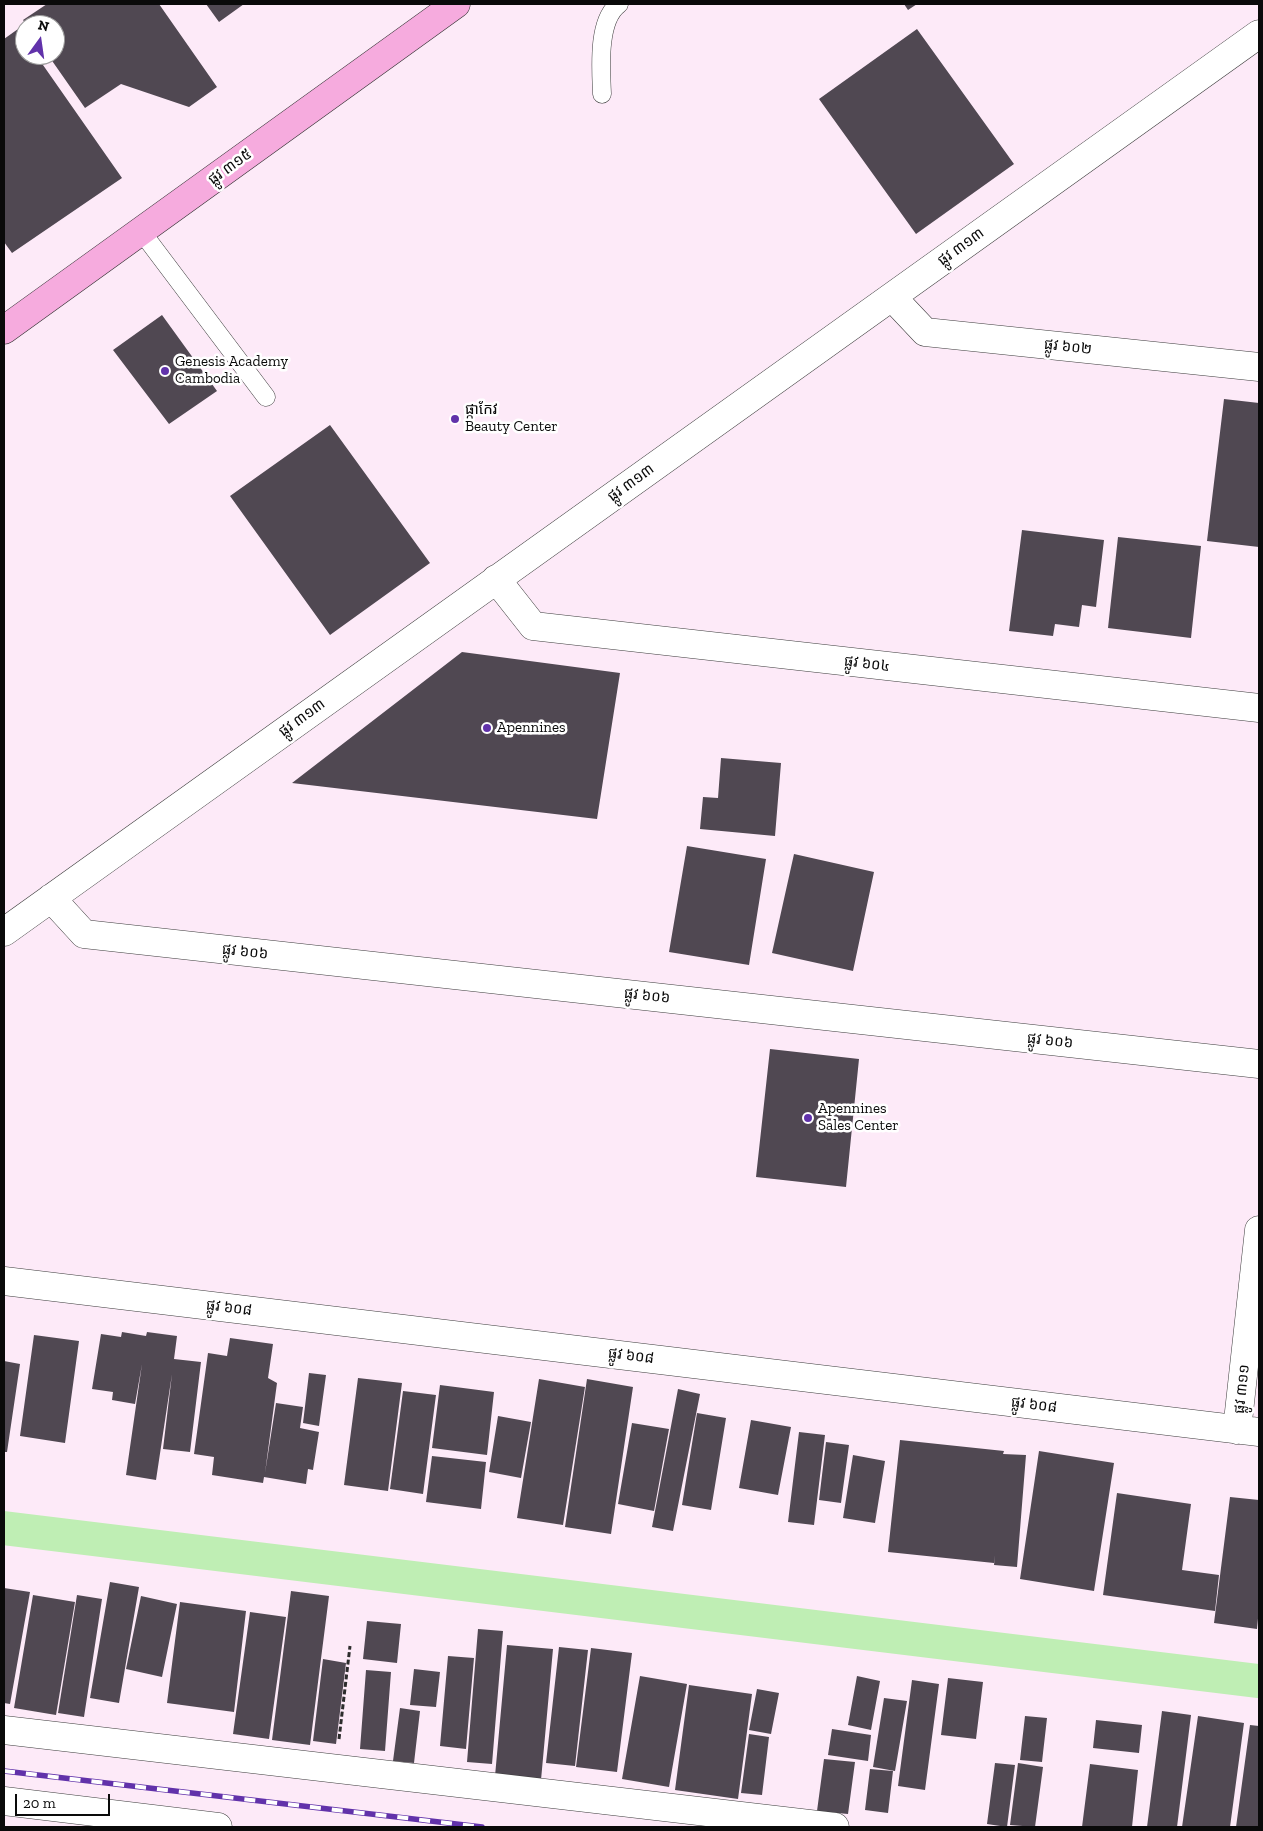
<!DOCTYPE html>
<html>
<head>
<meta charset="utf-8">
<style>
	body { margin:0 }
	#map { position:relative; width:1263px; height:1831px; overflow:hidden; background:#fdeaf8; font-family:"Zilla Slab",serif }
	canvas { display:block }
	.frame { position:absolute; inset:0; border:5px solid #0a0a0a; pointer-events:none }
	.north { position:absolute; left:15px; top:15px; width:50px; height:50px; box-sizing:border-box; background:#fff; border:1px solid #9d9d9d; border-radius:50%; rotate:14deg; font-size:14px; font-weight:700; line-height:20px; text-align:center; color:#0a0a0a }
	.north::after { content:''; display:block; margin:auto; width:18px; height:22px; background:#6132aa; clip-path:polygon(50% 0,100% 100%,50% 72%,0 100%) }
	.scale { position:absolute; left:15px; top:1794px; width:95px; height:22px; box-sizing:border-box; border:2px solid #0a0a0a; border-top:0; padding-left:6px; font-size:15px; line-height:18px; white-space:nowrap; color:#0a0a0a; -webkit-text-stroke:4px #fff; paint-order:stroke }
</style>
</head>
<body>
<div id="map">
<canvas width="1263" height="1831"></canvas>
<div class="frame"></div>
<div class="north">N</div>
<div class="scale">20 m</div>
</div>
<script>
const ctx = document.querySelector('canvas').getContext('2d');
ctx.lineJoin = 'round';
function trace(path, color, width, dash) {
  ctx.strokeStyle = color;
  ctx.lineWidth = width;
  ctx.lineCap = dash ? 'butt' : 'round';
  ctx.setLineDash(dash || []);
  ctx.stroke(path);
}
function paint(path, color) {
  ctx.fillStyle = color;
  ctx.fill(path, 'evenodd');
}
function drawText(font, color, halo, rows, align = 'center') {
  ctx.font = font + ' "Zilla Slab","Noto Sans Khmer",serif';
  ctx.lineWidth = 5;
  ctx.setLineDash([]);
  ctx.textBaseline = 'middle';
  ctx.strokeStyle = halo;
  ctx.fillStyle = color;
  for (const [text, x, y, turn = 0] of rows) {
    ctx.save();
    ctx.translate(x, y);
    ctx.rotate((+turn || 0) * Math.PI / 180);
    ctx.textAlign = isNaN(turn) ? turn : align;
    if (halo) ctx.strokeText(text, 0, 0);
    ctx.fillText(text, 0, 0);
    ctx.restore();
  }
}
trace(new Path2D(`
	M4,1528l1255,153`), '#bfeeb4', 34);
paint(new Path2D(`
	M47,4h112l58,83 -28,20 -68,-23 -36,24 -37,-53h7v-30h-28l-4,-5z
	M206,4h38l-25,18z
	M904,4h13l-9,6z
	M18,29l7,10v16h11l86,123 -110,75 -8,-11v-203z
	M917,29l97,135 -98,70 -97,-135z
	M162,315l55,76 -48,33 -56,-74z
	M1224,399l35,4v144l-52,-6z
	M330,425l100,138 -100,72 -100,-139z
	M1022,530l82,10 -8,67 -14,-2 -3,22 -24,-3 -2,12 -44,-5z
	M1118,537l83,9 -10,92 -83,-10z
	M462,652l158,21 -23,146 -305,-36z
	M721,758l60,5 -6,73 -75,-7 3,-32 15,1z
	M687,846l79,13 -17,106 -80,-13z
	M794,854l80,18 -21,99 -81,-18z
	M770,1049l89,10 -13,128 -90,-10z
	M122,1332l24,4 1,-4 30,4 -3,23 27,3 -11,90 -27,-3 9,-75 -16,106 -30,-5 16,-111 -7,40 -23,-4 1,-8 -21,-3 9,-55 20,3z
	M34,1335l45,6 -14,102 -45,-7z
	M230,1338l43,6 -5,34 9,5 -12,90 11,-70 27,4 -3,21 19,4 -6,38 -5,-1 -2,15 -42,-7 -1,6 -51,-8 2,-18 -20,-3 14,-101 19,3z
	M4,1361l16,3 -13,88h-3z
	M309,1373l17,2 -7,51 -16,-3z
	M358,1378l44,5 -14,108 -44,-6z
	M539,1379l46,8 -22,138 -46,-7z
	M587,1379l46,8 -22,147 -46,-7z
	M440,1385l54,7 -7,63 -55,-7z
	M678,1389l22,5 -27,137 -21,-4z
	M403,1391l33,4 -13,99 -33,-5z
	M697,1413l29,5 -15,92 -29,-5z
	M498,1416l33,6 -10,56 -32,-6z
	M751,1420l40,7 -13,68 -39,-7z
	M632,1423l37,6 -15,82 -36,-7z
	M799,1432l26,3 -11,90 -26,-3z
	M900,1440l104,11 -1,3 23,1 -9,112 -23,-2 1,-10 -1,8 -106,-11z
	M826,1442l23,3 -8,58 -22,-3z
	M1039,1451l75,12 -20,128 -74,-12z
	M853,1455l32,6 -10,62 -32,-5z
	M432,1456l54,6 -5,47 -55,-7z
	M1117,1493l74,11 -9,66 37,5 -4,36 -112,-16z
	M1230,1497l29,3v108l-2,21 -43,-6z
	M110,1582l29,5 -20,116 -29,-5z
	M4,1588l26,4 -20,112 -6,-1z
	M291,1591l38,5 -19,149 -38,-5z
	M33,1595l42,7 -19,113 -42,-7z
	M77,1595l25,4 -18,118 -26,-4z
	M141,1596l36,8 -15,73 -36,-8z
	M180,1602l66,9 -12,101 -67,-9z
	M250,1612l36,5 -17,122 -36,-5z
	M367,1621l34,3 -4,39 -34,-4z
	M478,1629l25,2 -11,133 -25,-2z
	M507,1645l46,4 -12,131 -46,-4z
	M559,1647l29,3 -13,116 -29,-3z
	M591,1648l41,5 -15,119 -41,-5z
	M448,1656l26,2 -8,91 -26,-3z
	M323,1659l23,4 -10,81 -23,-3z
	M414,1669l26,3 -4,35 -26,-2z
	M366,1670l25,2 -6,79 -25,-2z
	M640,1676l47,8 -18,103 -47,-8z
	M857,1676l23,5 -9,49 -23,-5z
	M948,1678l35,4 -7,57 -35,-4z
	M912,1680l27,4 -14,106 -27,-4z
	M689,1685l63,9 -14,105 -63,-9z
	M757,1689l22,4 -8,41 -22,-4z
	M884,1698l23,3 -12,70 -22,-4z
	M400,1708l20,3 -6,52 -21,-2z
	M1162,1711l29,4 -14,112h-30z
	M1025,1716l22,2 -5,44 -22,-2z
	M1198,1716l46,7 -14,104h-48z
	M1096,1720l46,5 -3,28 -46,-5z
	M1250,1725l9,1v101h-23z
	M832,1729l39,6 -3,26 -40,-6z
	M749,1734l20,3 -7,58 -21,-2z
	M824,1759l31,3 -7,52 -31,-3z
	M995,1763l20,2 -8,62 -20,-3z
	M1018,1763l25,4 -8,60 -25,-2z
	M1090,1764l48,6 -6,57h-50z
	M870,1769l23,2 -5,42 -23,-3z`), '#504852');
const lane = new Path2D(`
	M602,94c-1,-25 -5,-74 17,-90
	M141,231l125,166`);
const street = new Path2D(`
	M892,297l33,35 334,35
	M496,579l37,47 726,82
	M51,898l33,36 1175,130
	M4,932l1255,-898
	M4,1281l1255,151
	M1237,1430l22,-200
	M4,1730l831,97
	M4,1801l214,26`);
const secondary = new Path2D(`
	M4,330l452,-326`);
trace(lane, '#3d3d3d', 19);
trace(street, '#3d3d3d', 29);
trace(secondary, '#2c2c2c', 29);
trace(new Path2D(`
	M339,1739l11,-93`), '#2c2c2c', 3, [5, 2.5]);
trace(lane, '#fff', 18);
trace(street, '#fff', 28);
trace(secondary, '#f6abde', 28);
const rail = new Path2D(`
	M4,1771l478,56`);
trace(rail, '#6132aa', 5.5);
trace(rail, '#fff', 4, [11]);
for (const [x, y, r, color] of [
	[165,371,5,"#6132aa"],
	[455,419,5,"#6132aa"],
	[487,728,5,"#6132aa"],
	[808,1118,5,"#6132aa"]
]) {
  const dot = new Path2D();
  dot.arc(x, y, r, 0, 2 * Math.PI);
  ctx.fillStyle = color;
  ctx.fill(dot);
  trace(dot, '#fff', 2);
}
drawText('15px', '#0a0a0a', '#fff', [
	["ផ្លូវ ៣១៥",230,167,-36],
	["ផ្លូវ ៣១៣",961,247,-36],
	["ផ្លូវ ៦០២",1068,347,6],
	["ផ្លូវ ៣១៣",631,483,-36],
	["ផ្លូវ ៦០៤",867,664,7],
	["ផ្លូវ ៣១៣",302,718,-36],
	["ផ្លូវ ៦០៦",245,952,6],
	["ផ្លូវ ៦០៦",647,996,6],
	["ផ្លូវ ៦០៦",1050,1041,6],
	["ផ្លូវ ៦០៨",229,1308,7],
	["ផ្លូវ ៦០៨",631,1356,7],
	["ផ្លូវ ៣១១",1242,1389,-84],
	["ផ្លូវ ៦០៨",1034,1405,7]
]);
drawText('15px', '#0a0a0a', '#fff', [
	["Genesis Academy",175,362],
	["Cambodia",175,379],
	["ផ្កាកែវ",465,410],
	["Beauty Center",465,427],
	["Apennines",497,728],
	["Apennines",818,1109],
	["Sales Center",818,1126]
], 'left');
</script>
</body>
</html>
